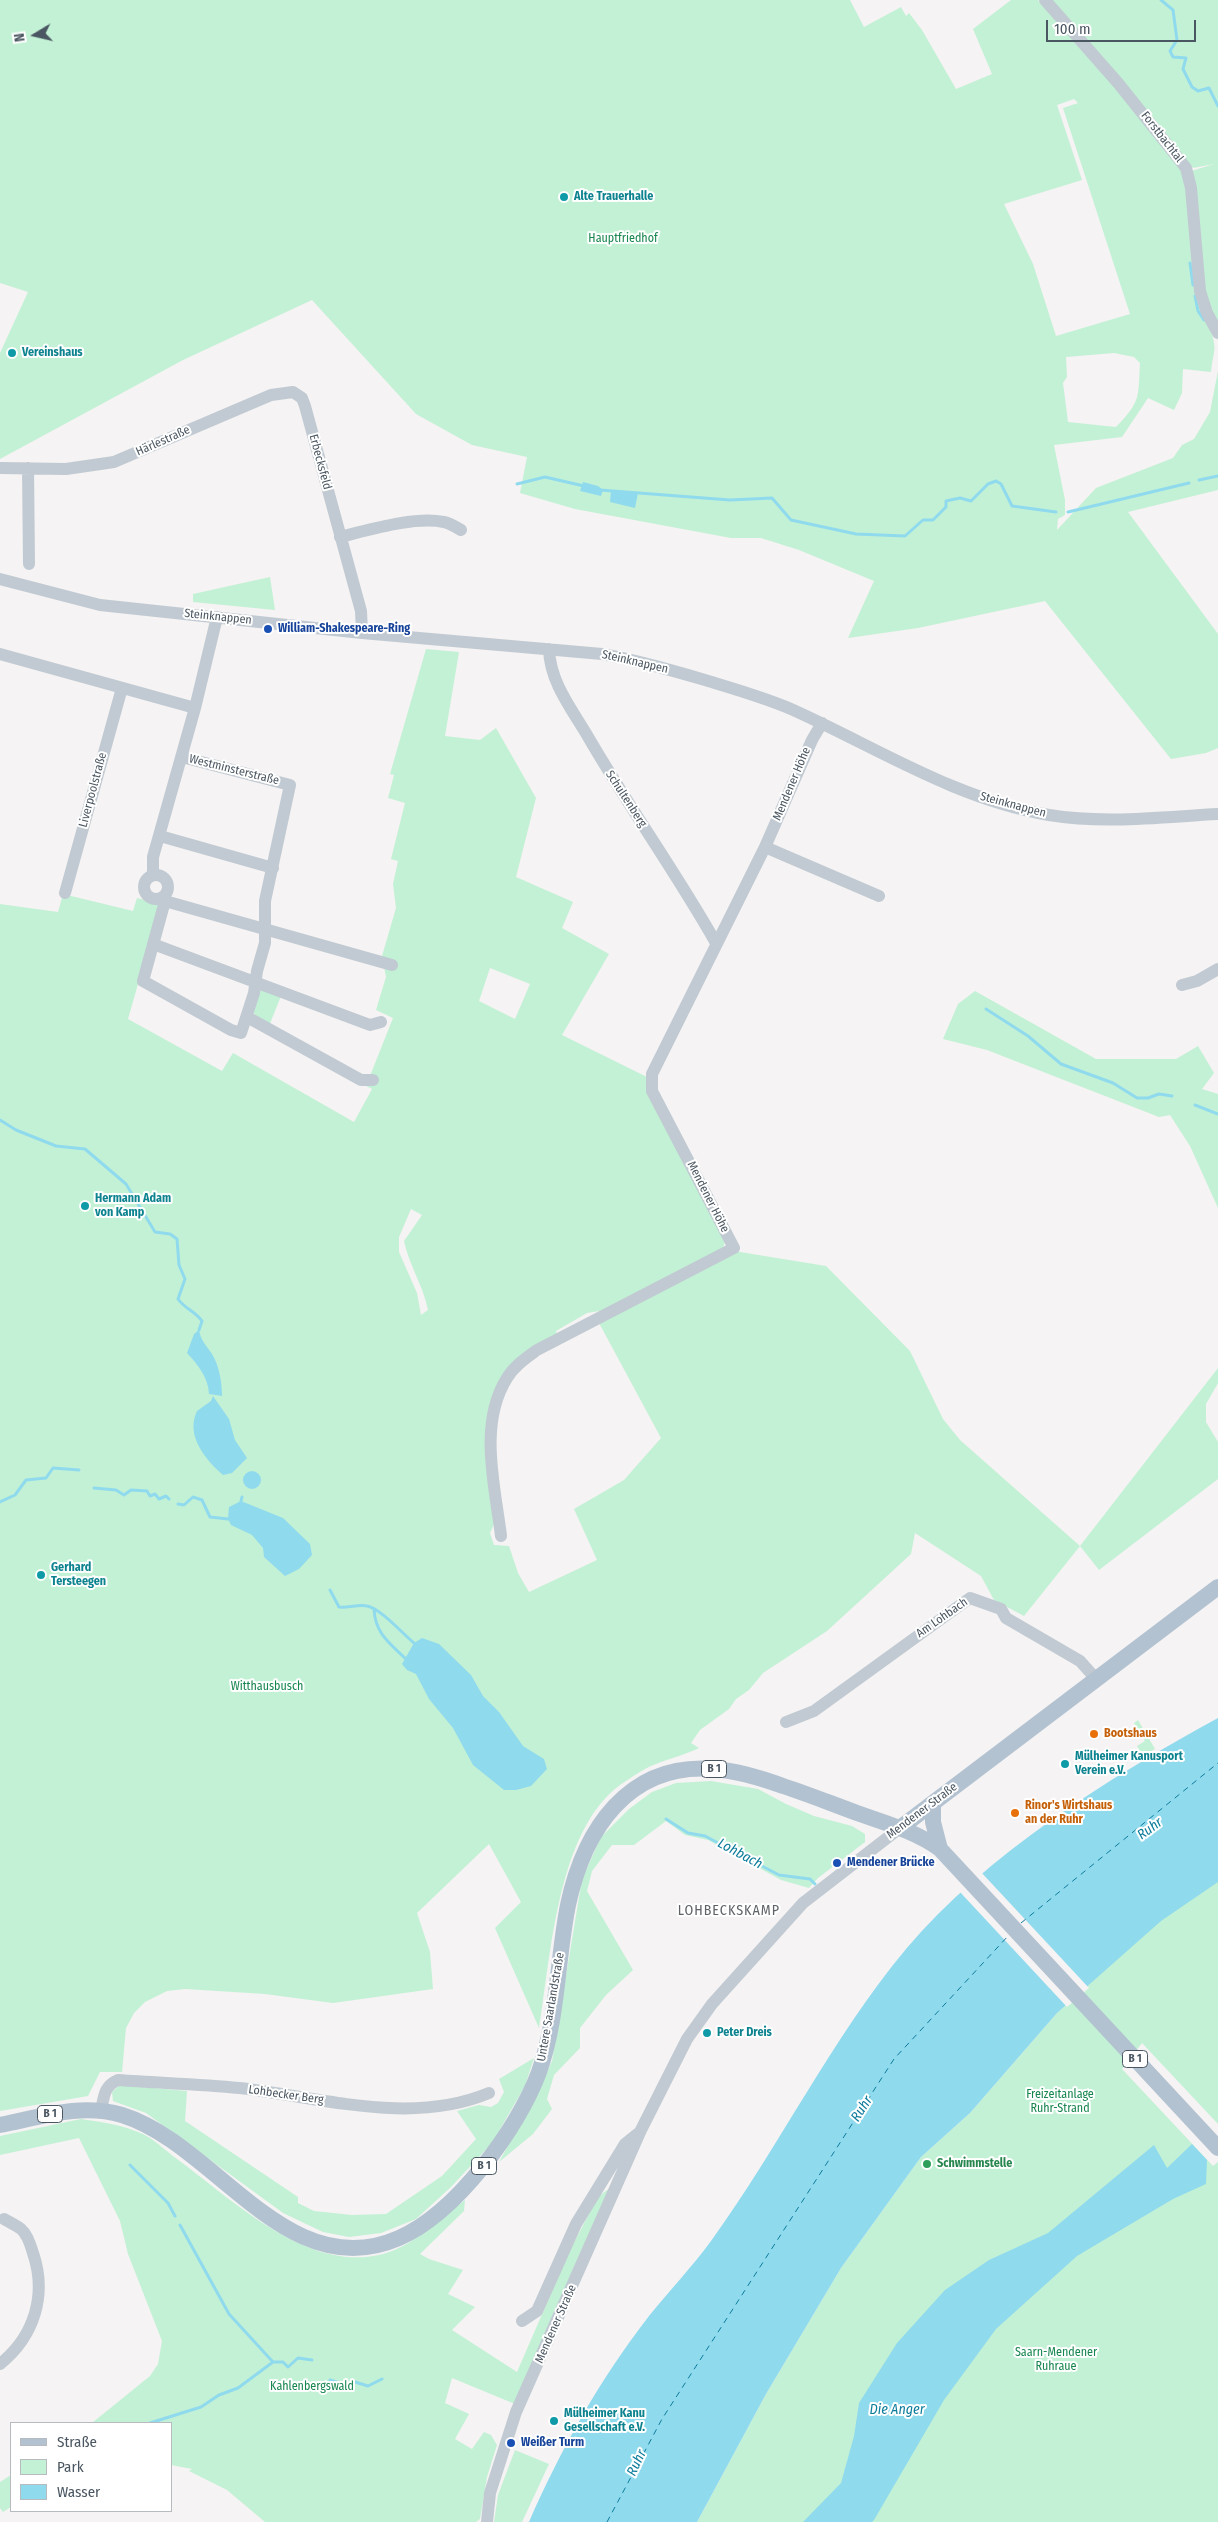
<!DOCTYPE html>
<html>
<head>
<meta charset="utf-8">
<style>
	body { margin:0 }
	#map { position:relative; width:1218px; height:2522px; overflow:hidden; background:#f5f3f3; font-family:"Fira Sans Condensed",sans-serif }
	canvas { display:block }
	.legend { position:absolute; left:10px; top:2422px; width:162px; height:90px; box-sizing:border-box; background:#fff; border:1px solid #b7bbc0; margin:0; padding:6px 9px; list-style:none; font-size:15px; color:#4a5661 }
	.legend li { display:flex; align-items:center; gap:10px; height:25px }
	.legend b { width:25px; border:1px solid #b7bbc0 }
	.north { position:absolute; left:10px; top:10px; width:50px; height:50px; -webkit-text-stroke:4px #fff; paint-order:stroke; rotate:261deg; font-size:14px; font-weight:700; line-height:20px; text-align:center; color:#4a5661 }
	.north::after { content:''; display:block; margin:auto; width:18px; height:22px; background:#4a5661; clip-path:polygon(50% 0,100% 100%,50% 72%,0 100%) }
	.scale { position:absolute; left:1046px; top:20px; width:150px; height:22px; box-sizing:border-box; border:2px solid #4a5661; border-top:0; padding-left:6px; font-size:15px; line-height:18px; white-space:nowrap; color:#4a5661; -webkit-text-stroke:4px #fff; paint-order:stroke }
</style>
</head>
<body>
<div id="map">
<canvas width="1218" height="2522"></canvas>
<ul class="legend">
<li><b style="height:6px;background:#b3c2d1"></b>Straße</li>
<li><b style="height:14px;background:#c3f1d5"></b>Park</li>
<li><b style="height:14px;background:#90daee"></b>Wasser</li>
</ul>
<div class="north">N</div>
<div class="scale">100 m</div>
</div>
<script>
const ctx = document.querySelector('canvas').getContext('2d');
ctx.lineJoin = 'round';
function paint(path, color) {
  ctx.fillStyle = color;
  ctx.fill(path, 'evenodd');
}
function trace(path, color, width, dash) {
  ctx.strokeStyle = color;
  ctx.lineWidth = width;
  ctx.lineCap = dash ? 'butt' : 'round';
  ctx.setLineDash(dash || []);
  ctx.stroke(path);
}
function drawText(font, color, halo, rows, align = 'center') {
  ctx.font = font + ' "Fira Sans Condensed",sans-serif';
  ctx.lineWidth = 4;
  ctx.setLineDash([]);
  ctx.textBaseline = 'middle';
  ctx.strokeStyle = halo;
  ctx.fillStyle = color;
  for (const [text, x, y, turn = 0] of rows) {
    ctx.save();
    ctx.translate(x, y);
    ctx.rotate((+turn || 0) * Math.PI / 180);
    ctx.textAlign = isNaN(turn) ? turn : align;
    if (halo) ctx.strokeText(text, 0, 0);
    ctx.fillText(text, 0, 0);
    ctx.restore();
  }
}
paint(new Path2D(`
	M0,0h850l14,27 37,-20 5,9 3,-3 13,17 34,59 36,-15 -19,-45 38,-29h27l77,86 70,87 29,-9 -21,4 -143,-168h168v325l-8,4c8,21 3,22 1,43l-28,-3 -1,24 -8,17 -26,-12 -26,39 -68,8 11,55v15l-7,4 -1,11 39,-42 77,-30 9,-13 12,-6 16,-27 8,-41v119l-90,22 90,122v114l-12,5 -35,6 -126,-158 -127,27 -70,10 26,-57 -75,-31 -38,-12h-30l-156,-29 -55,-16 7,-36 -55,-12 -56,-31 -104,-114 -129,60 -183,99v-106l28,-61 -28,-9zM1074,99l4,4 -15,5 67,206 -74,22 -23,-72 -29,-60 78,-24 -25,-75zM1114,353l20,4 6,6c-2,35 1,38 -24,64l-48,-5 -5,-39 4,-6 -1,-20z
	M270,577l5,33 -82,-8v-8z
	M426,649l33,3 -14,84 35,4 16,-12 40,70 -20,79 57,25 -11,26 47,26 -47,81 85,42 79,160 -3,12 -118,61 -18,3 -31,18 1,4 -25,13 -40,51 4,121 -6,13 4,12 15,1 9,27 11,19 68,-32 -23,-51 50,-29 37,-42 -62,-115 135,-72 92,15 84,85 33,68 17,21 120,106 138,-178v15l-12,21v18l12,20v37l-119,91 -19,-24 -56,70 -30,-16 -13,-24 -66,-43 -4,21 -84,77 -64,42 -14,17 -13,9 -7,10 -29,21 -9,13 8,5c-14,7 -29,10 -43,16 -12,4 -25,14 -36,21 -63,46 -69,171 -81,243l-44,-100 26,-26 -32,-58 -72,69 13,39 3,37 -100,14 -68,-9 -80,-5 -18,2 -22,11 -11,11 -8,15 -4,44h-22l-12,24 -88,15v-1207l58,8 5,-18 70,17 4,-13 17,4 6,5 -32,112 94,52 11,-18 121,69 18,-33 -6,-3 27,-68 -17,-8 10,-33 -4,-21 14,-48 -3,-24 5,-23 -7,-2 14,-56 -17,-5 6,-23 -4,-1zM490,968l40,16 -15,35 -36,-18zM411,1209l11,6 -18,26c5,24 19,44 24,69l-7,5 -4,-22 -18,-41v-15z
	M261,988l20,8 -12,30 -16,-13z
	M975,991l121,68h80l22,-13 16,27 -12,16 16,5v114l-28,-62 -20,-31 -11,2 -172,-67 -44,-11 15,-35z
	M1138,1720l17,29 -12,7 -6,-10 8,-5 -11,-18z
	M711,1781l47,8 28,15 28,12 38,10 13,8v8l-47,36 -9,10 -28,-8 -73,-40 -23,-5 -19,-14 -32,24h-22l-20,26 -5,20 46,79 -27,25 -26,33v20l-26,27 -7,24 5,10 -19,25 -34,28 36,-64 17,-37 30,-182 19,-42 28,-28 23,-17 24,-9z
	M1218,1796v328l-76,-81 -20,26 91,97 5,-4v360h-521l69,-128 75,-126 80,-111 49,-44 87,-100 31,-28z
	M534,2058l-9,28 -33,57 -41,44 -35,32 -35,14 -32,4 -26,-5 -40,-19 -137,-100 -33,-12 -1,-9 8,-7 67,6 -2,30 113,76v6l16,8 38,4 34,-1 56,-38 34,-37 -19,-28 22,-6 12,2 7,-4 6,-11 -5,-13z
	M81,2119c21,3 42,6 62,15 12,6 23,17 34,25 56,41 131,115 206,95 31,-8 57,-36 82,-54l-1,11 -44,43 9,5 34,11 -15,24 27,13 -23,23 65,42 52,-120 29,-55 13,-10 -96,217 -63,-26 -7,25 24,11 -14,25 17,10 12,-17 7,3 6,10 -10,32 -7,42 -4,3h-211l-38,-32 -38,-19 3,-2 -21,-4v-42h-79l58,-47 8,-12 4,-23 -34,-87 -8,-33 -41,-83 -79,17v-19z
	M515,2450l34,14 -27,58h-28l4,-27z
	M11,2475v32l-8,5 -3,-4v-26z`), '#c3f1d5');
paint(new Path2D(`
	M583,482l15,4 5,4 -2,6 -21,-5z
	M611,491l27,2 -3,15 -25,-6z
	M199,1330c2,11 7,15 13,24 7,11 10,28 10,42l-13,-2c-1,-17 -11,-29 -22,-41l7,-19z
	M213,1396l16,23 6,21 12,18 -15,15 -9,2c-17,-15 -38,-39 -26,-64l14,-10z
	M243 1480a9 9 0 1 1 18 0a9 9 0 1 1-18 0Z
	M241,1501l42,17 27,26 2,11 -13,14 -14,7 -21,-19 -1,-9 -11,-13 -21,-10 -3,-6 1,-12z
	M422,1638l17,6 32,31 12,21 16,16 24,34 21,13 3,10 -16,17 -15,4h-12l-31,-25 -20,-37 -24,-29 -13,-25 -9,-4 -5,-6 12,-21z
	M1218,1718v164l-57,39 -104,92 -87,100 -49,44 -80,111 -75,126 -69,128h-168c32,-73 71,-143 120,-206 20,-25 43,-49 62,-75 69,-95 120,-202 195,-292 80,-95 204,-172 312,-231z
	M1192,2144l15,16 -1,24 -33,15 -96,57 -81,73 -52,71 -70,120 -2,2h-69l38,-39 13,-47 5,-33 38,-60 48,-53 44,-30 59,-27 106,-88 13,23z`), '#90daee');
paint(new Path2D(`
	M980,1871l109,117 -22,19 -108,-116z`), '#f5f3f3');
trace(new Path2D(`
	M1161,0l12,10 4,30 -7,11 3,6 13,1 -3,11 9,18 6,4 11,-3 9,18
	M1190,263l3,22
	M1195,296l3,15 6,9
	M1199,480l19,-4
	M517,484l28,-7 39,9
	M600,490l130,10 42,-2 19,22 65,14 49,2 18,-16h10l13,-13v-6l14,-3 11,3 17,-17 8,-3 5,3 11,22 44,6
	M1068,512l121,-29
	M986,1009l42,27 33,28 52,19 24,15h11l11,-4 13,2
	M1195,1105l23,9
	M0,1120l16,10 40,16 29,3 41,35 29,48 15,2 7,5 2,26 6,14 -7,20c7,10 17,12 24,22l-3,9
	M94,1488l22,2 8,5 7,-5 16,1 3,5 5,-2 4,5 7,-3 3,3
	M241,1501l1,-4
	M0,1502l15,-7 11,-15 20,-2 7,-10 26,2
	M178,1504l6,1 9,-8 9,3 8,17 18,2
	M330,1590l9,17c10,1 20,-3 28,-1 13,2 36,28 47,37
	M374,1609c1,24 15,34 32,50
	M666,1819l22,14 17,3 74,39 31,4 5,5
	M130,2165l38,38 7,13
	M180,2225l49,89 44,48
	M330,2380l19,6 6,-4 13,4 14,-7
	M150,2423l51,-16 18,-12 19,-7 35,-26h10l5,5 10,-9 14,2`), '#90daee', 3);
trace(new Path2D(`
	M1021,1923l197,-160
	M607,2522l55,-103 232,-360 115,-124`), '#0c7c9b', 1, [6, 5]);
trace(new Path2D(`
	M1045,0l73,83 68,85 5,20 9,103 7,22 11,20
	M0,468l66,1 48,-7 157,-67 22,-3 9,6 3,8 56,205 1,22
	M28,468l1,96
	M340,537c29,-7 74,-21 104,-15 5,1 12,5 17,8
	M0,579l100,26 262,28 240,21c35,6 69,16 103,26 29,9 58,17 86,29 85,38 164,90 258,106 56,9 112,2 169,-1
	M549,649c1,33 22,59 38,86 41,71 89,137 129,208
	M0,654l195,54 -42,149v18
	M195,708l22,-91
	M160,836l113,32
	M765,847l114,49
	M144 887a12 12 0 1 1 24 0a12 12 0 1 1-24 0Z
	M65,893l57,-205
	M163,897l2,4 227,64
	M165,901l-22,80 88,49 10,3 13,-40 3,-22 8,-28v-42l25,-116 -108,-28
	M153,944l217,81 11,-3
	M1182,985l15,-4 21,-12
	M247,1017l114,63h12
	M501,1536c-6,-50 -23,-112 6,-158 7,-12 19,-20 30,-28l197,-102 -82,-157v-17l113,-227 47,-107 10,-17
	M786,1722l28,-11 156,-113 31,11 5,9 74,43 17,19
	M101,2111c3,-15 3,-25 17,-31 40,3 81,4 121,8 82,9 171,38 250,5
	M522,2321l15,-10 39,-87 49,-80 15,-12
	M0,2364c35,-28 47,-70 33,-111 -2,-7 -6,-19 -12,-24 -5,-4 -12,-7 -17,-10
	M487,2522l3,-29 26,-81 125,-282 46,-91 25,-35 91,-101 97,-75`), '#c1cad2', 12);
trace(new Path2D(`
	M933,1803v19l7,27
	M900,1828l318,-241
	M0,2125c41,-8 80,-22 122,-10 94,29 165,172 277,123 57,-25 119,-109 140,-166 19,-53 18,-112 29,-167 16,-75 60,-143 146,-136 24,2 47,9 69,17 25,8 49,18 74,27 28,10 58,18 83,36l278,299`), '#b3c2d1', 16);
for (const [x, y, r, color] of [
	[564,197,5,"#0f9aa8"],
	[12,353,5,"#0f9aa8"],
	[268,629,5,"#1a4fb4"],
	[85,1206,5,"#0f9aa8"],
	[41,1575,5,"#0f9aa8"],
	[1094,1734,5,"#e8710a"],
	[1065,1764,5,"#0f9aa8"],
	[1015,1813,5,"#e8710a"],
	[837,1863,5,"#1a4fb4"],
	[707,2033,5,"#0f9aa8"],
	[927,2164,5,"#2e9e5b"],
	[554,2421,5,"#0f9aa8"],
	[511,2443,5,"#1a4fb4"]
]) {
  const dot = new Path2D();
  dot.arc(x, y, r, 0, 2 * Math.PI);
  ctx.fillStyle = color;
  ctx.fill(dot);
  trace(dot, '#fff', 2);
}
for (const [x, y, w] of [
	[714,1769,25],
	[1135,2059,25],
	[50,2114,25],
	[484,2166,25]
]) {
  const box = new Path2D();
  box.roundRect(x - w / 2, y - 8.5, w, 17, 4);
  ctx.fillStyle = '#fff';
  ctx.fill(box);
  trace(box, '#4a5661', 1);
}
drawText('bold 11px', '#4a5661', null, [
	["B 1",714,1769],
	["B 1",1135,2059],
	["B 1",50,2114],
	["B 1",484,2166]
]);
drawText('12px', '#4a5661', '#fff', [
	["Forstbachtal",1162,137,52],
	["Härlestraße",163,441,-24],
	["Erbecksfeld",320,462,75],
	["Steinknappen",218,617,6],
	["Steinknappen",635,662,13],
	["Westminsterstraße",234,770,14],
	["Mendener Höhe",792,784,-67],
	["Liverpoolstraße",93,790,-75],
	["Schultenberg",626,799,57],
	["Steinknappen",1013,805,15],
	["Mendener Höhe",708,1197,63],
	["Am Lohbach",942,1618,-35],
	["Mendener Straße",922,1811,-37],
	["Untere Saarlandstraße",551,2007,-80],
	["Lohbecker Berg",286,2095,8],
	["Mendener Straße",556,2324,-66]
]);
drawText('bold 12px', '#0d838f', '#fff', [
	["Alte Trauerhalle",574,197],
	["Vereinshaus",22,353],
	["Hermann Adam",95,1199],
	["von Kamp",95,1213],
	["Gerhard",51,1568],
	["Tersteegen",51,1582],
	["Mülheimer Kanusport",1075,1757],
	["Verein e.V.",1075,1771],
	["Peter Dreis",717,2033],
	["Mülheimer Kanu",564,2414],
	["Gesellschaft e.V.",564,2428]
], 'left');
drawText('12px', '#17864f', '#fff', [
	["Hauptfriedhof",623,239],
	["Witthausbusch",267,1687],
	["Freizeitanlage",1060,2095],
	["Ruhr-Strand",1060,2109],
	["Saarn-Mendener",1056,2353],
	["Ruhraue",1056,2367],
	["Kahlenbergswald",312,2387]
]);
drawText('bold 12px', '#164399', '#fff', [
	["William-Shakespeare-Ring",278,629],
	["Mendener Brücke",847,1863],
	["Weißer Turm",521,2443]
], 'left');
drawText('bold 12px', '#c56008', '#fff', [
	["Bootshaus",1104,1734],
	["Rinor's Wirtshaus",1025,1806],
	["an der Ruhr",1025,1820]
], 'left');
drawText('bold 12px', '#27864d', '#fff', [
	["Schwimmstelle",937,2164]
], 'left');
drawText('italic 14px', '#0c7c9b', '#fff', [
	["Ruhr",1150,1829,-36],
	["Lohbach",740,1854,28],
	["Ruhr",862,2109,-57],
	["Die Anger",897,2410],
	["Ruhr",637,2463,-65]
]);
ctx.letterSpacing = '1px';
drawText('14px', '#5f6368', '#fff', [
	["LOHBECKSKAMP",729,1911]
]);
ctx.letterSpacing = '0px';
</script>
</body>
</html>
